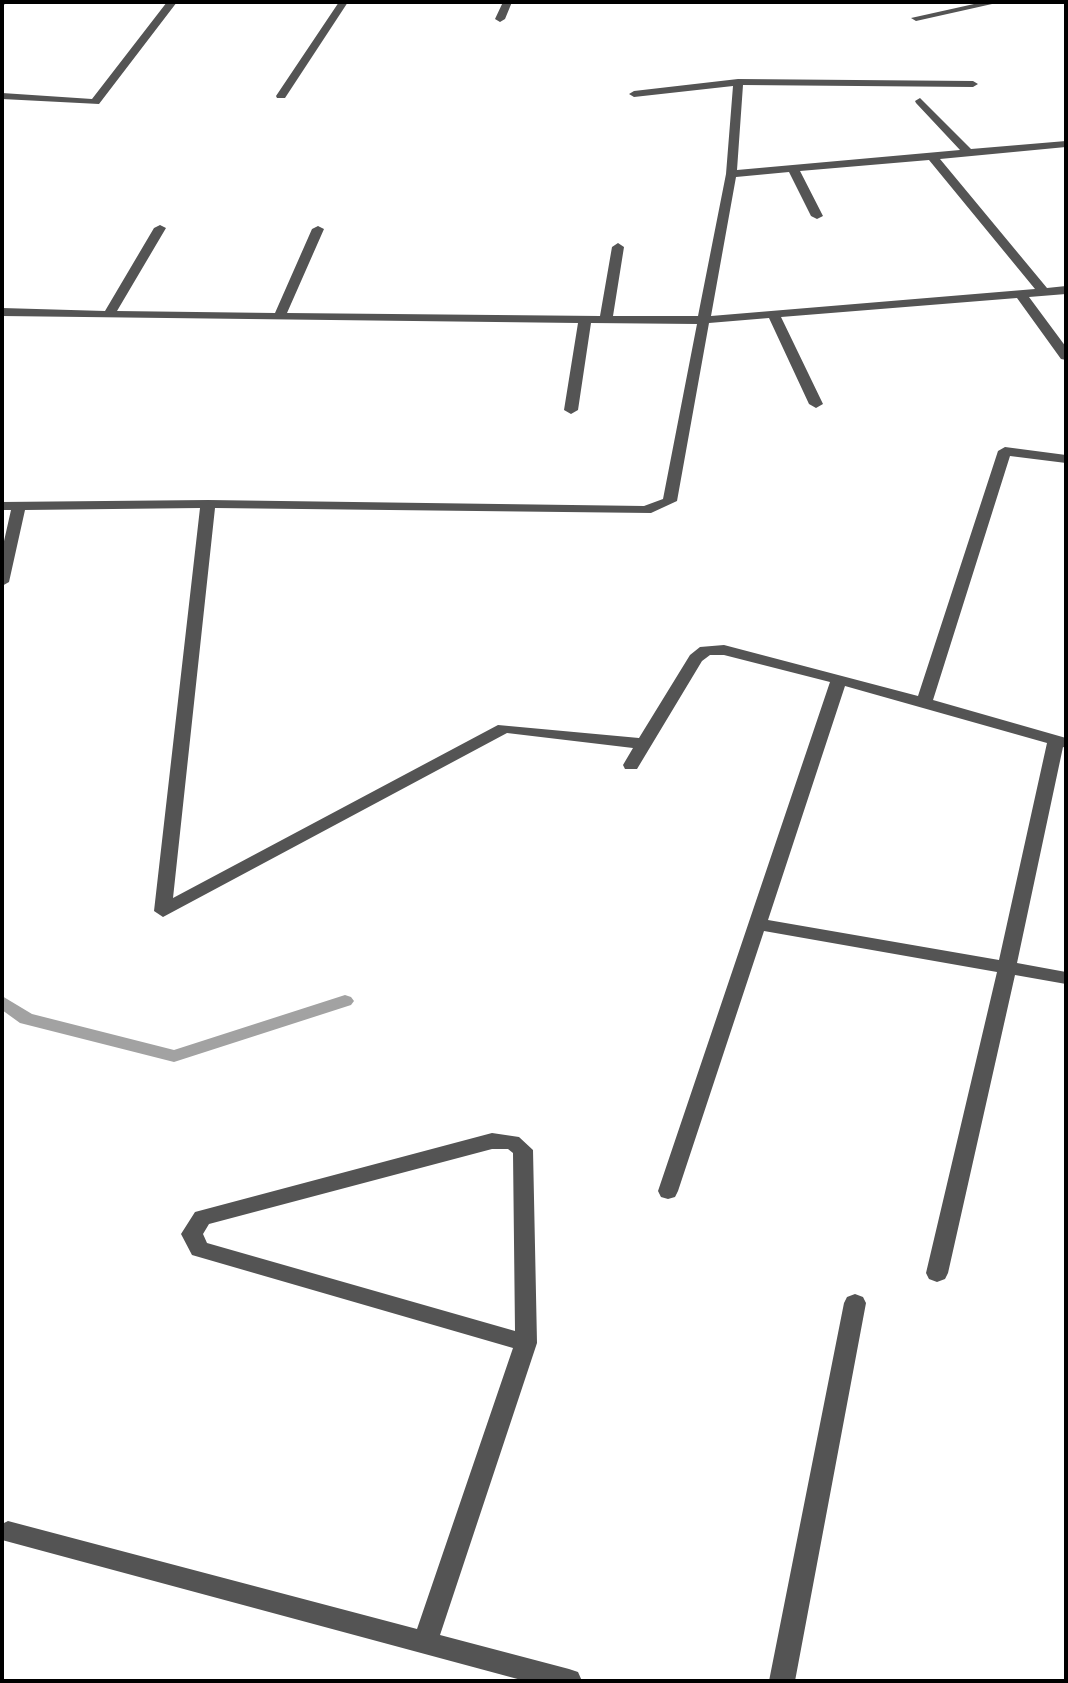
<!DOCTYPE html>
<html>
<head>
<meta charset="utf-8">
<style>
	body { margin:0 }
	#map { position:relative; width:1068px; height:1683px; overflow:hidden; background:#fff; font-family:"Varela Round",sans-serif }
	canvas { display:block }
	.frame { position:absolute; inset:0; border:4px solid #000; pointer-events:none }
</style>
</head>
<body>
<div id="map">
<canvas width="1068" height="1683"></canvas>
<div class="frame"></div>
</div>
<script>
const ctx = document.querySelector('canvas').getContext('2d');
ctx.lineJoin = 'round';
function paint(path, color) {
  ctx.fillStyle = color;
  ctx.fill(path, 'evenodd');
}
paint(new Path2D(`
	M345,995l6,2 3,4 -3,4 -177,57 -154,-39 -18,-13v-14l30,18 142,36z`), '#a2a2a2');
paint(new Path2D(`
	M2,2h6l-6,4z
	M167,2h10l-78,102 -97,-5v-6l90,6z
	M339,2h9l-63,96h-8l-1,-2z
	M503,2h9l-7,17 -5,3 -5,-3z
	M983,2h18l-85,19 -5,-3z
	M738,79l235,2 5,3 -5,3 -230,-2 -6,85 223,-20 -44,-47 -1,-2 5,-3 51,51 95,-8v6l-126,12 107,129 19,-2v8l-37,3 37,50v13l-5,-1 -44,-61 -236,19 42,87 -7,4 -7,-4 -40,-86 -60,5 -32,178 -26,12 -436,-5 -42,390 325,-173 141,13 51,-83 10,-8 24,-2 194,51 80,-245 7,-4 61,8v8l-56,-7 -77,244 133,38v10l-3,-1 -46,216 49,9v12l-51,-9 -67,298 -3,6 -8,3 -8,-3 -3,-6 71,-301 -233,-41 -86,260 -3,6 -7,2 -7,-2 -3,-6 172,-509 -106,-27h-14l-8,6 -65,108h-12l-2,-4 10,-17 -126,-15 -344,184 -9,-6 46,-403 -175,2 -16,72 -7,4v-36l9,-40h-9v-8l206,-2 436,6 19,-7 34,-175 -106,-1 -13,87 -7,4 -7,-4 14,-87 -576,-7v-8l103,3 49,-83 6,-3 6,3 -49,83 158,2 37,-84 6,-3 6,3 -37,84 313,3 12,-69 6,-4 6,4 -11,69h85l28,-142 7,-88 -99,11 -5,-3 5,-3zM929,160l106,129 -324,27 25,-139 53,-5 22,44 6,3 6,-3 -23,-45zM845,686l202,57 -48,217 -231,-40z
	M492,1133l27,4 14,13 4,193 -97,292 129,34 9,3 4,9h-57l-523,-141v-16l6,-3 409,108 96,-281 -321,-93 -11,-21 14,-22zM492,1149h16l5,4 2,178 -308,-88 -4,-9 6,-10z
	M855,1294l8,3 3,6 -71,378h-26l75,-378 3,-6z`), '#545454');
</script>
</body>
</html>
